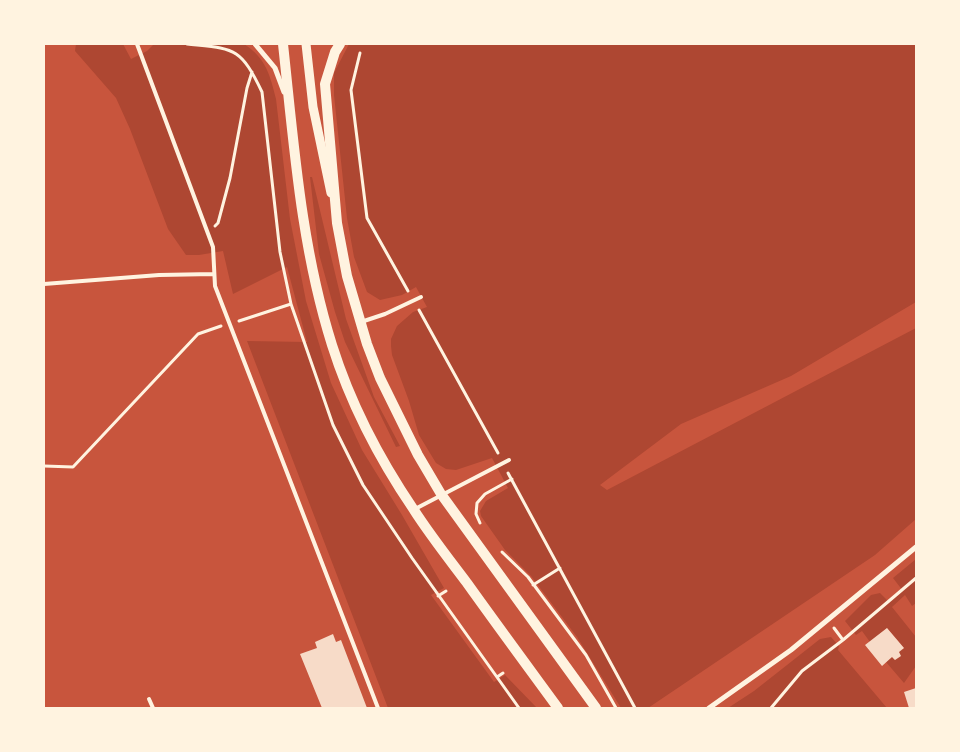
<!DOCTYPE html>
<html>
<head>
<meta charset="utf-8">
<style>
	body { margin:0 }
	#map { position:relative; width:960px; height:752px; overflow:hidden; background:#c8553d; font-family:"Playfair Display",serif }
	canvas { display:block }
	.frame { position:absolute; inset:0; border:45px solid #fff3e0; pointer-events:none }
</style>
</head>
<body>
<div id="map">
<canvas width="960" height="752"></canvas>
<div class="frame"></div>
</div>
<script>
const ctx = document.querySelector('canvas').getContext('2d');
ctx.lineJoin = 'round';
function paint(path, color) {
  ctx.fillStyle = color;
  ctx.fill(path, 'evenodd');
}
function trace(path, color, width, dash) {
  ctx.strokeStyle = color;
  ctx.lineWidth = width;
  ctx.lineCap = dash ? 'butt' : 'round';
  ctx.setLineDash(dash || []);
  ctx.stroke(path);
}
paint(new Path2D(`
	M76,44h47l8,15 16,-8 7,-7h90c22,14 26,31 32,55l14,120 16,82 25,82 31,67 40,65 42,73 -13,7 63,87 11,-7 32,33h-149l-141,-367 60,1 -20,-75 -54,27 -10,-43 -24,4h-13l-18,-26 -38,-100 -14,-31 -41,-47z
	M349,44h567v258l-125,74 -110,48 -81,61 7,5 309,-162v191l-41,36 -227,153h-27l-44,-71 -46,-61 -26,-26 -24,-34 -1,-5 6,-10 22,-13 -16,-30 -36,12 -10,-1 -10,-6 -17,-28 -10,-34 -17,-46 -1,-9v-7l6,-13 16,-14 14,-5 -11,-20 -14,8 -22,5 -13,-8 -13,-35 -7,-39 -13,-123v-22z
	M310,177h2l34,142 28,78 26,49 -4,1 -51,-105 -10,-30 -16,-58z
	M916,559v44l-4,3 -7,-11 -13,12 24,30v29l-12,17 -18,-21 6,-5 3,3 5,-4 -1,-4 5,-4 -17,-20 -17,14 -8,-11 -6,4 -11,-14 26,-26 9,-2 9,9 14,-11 -10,-13z
	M831,637l8,9 -1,4 49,58h-159l26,-17 66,-52z`), '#ae4732');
paint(new Path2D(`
	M887,628l17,20 -5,4 2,4 -6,4 -3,-3 -10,9 -17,-21z
	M333,634l3,8 5,-2 26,68h-45l-22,-54 17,-6 -2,-6z
	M916,688v20h-7l-5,-16z`), '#f7dbc8');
trace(new Path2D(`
	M187,44c47,5 53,2 75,48l18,160 11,52 42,121 30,60 49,73 107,150
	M360,53l-9,37 16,128 41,73
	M215,226l3,-3 12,-45 17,-90 5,-16
	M419,310l79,143
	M239,321l52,-17
	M44,466l29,1 125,-133 23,-8
	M508,473l127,235
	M480,523l-4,-9 1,-11 8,-9 27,-15
	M502,552l26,25 58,78 30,53
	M533,585l27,-17
	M438,596l8,-5
	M843,640l73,-62
	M497,677l6,-4
	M771,708l31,-37 41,-31 -9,-12`), '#fff3e0', 3);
trace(new Path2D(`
	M137,44l76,203 2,39 163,422
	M44,284l115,-9 55,-1
	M361,322l24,-8 36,-17
	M415,509l94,-49
	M149,699l4,9`), '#fff3e0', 4);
trace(new Path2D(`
	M255,44l20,24 9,24
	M709,708l82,-58 125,-103`), '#fff3e0', 5);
trace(new Path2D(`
	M306,44l7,63 18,86`), '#fff3e0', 9);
trace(new Path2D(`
	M283,44c11,101 18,203 49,301 18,57 48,115 82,165 16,25 35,49 53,73 30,42 61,84 91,125
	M340,44l-5,8 -10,32 12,139 10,53 20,68 13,34 38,77 23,39 155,214`), '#fff3e0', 10);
</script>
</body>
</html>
